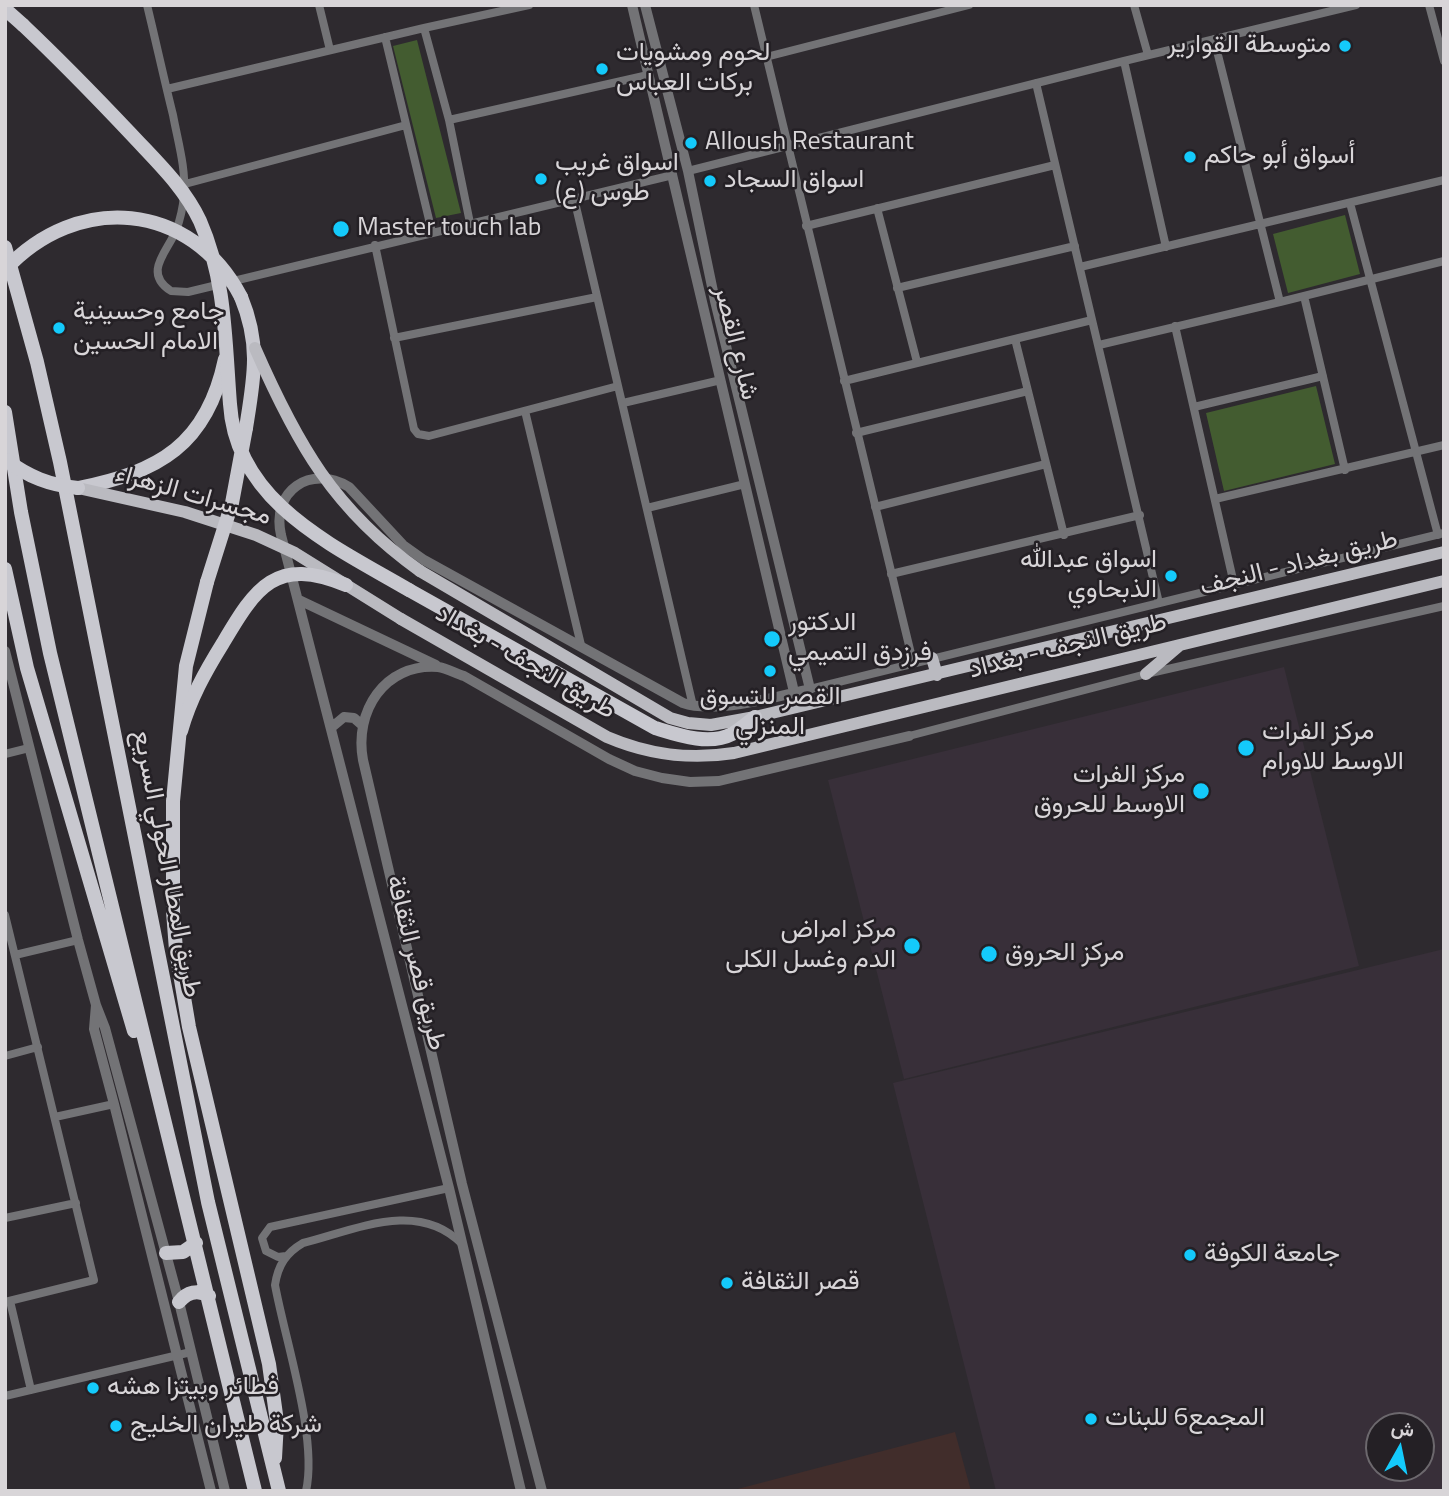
<!DOCTYPE html>
<html>
<head>
<meta charset="utf-8">
<style>
	body { margin:0 }
	#map { position:relative; width:1449px; height:1496px; overflow:hidden; background:#2e2a2f; font-family:"Titillium Web",Vazirmatn,sans-serif }
	canvas { display:block }
	.frame { position:absolute; inset:0; border:7px solid #d8d5d8; pointer-events:none }
	.north { position:absolute; left:1365px; top:1412px; width:70px; height:70px; box-sizing:border-box; background:#242025; border:2px solid #6c686d; border-radius:50%; rotate:9deg; font-size:19px; font-weight:700; line-height:28px; text-align:center; color:#d8d5d8 }
	.north::after { content:''; display:block; margin:auto; width:24px; height:32px; background:#14cafb; clip-path:polygon(50% 0,100% 100%,50% 72%,0 100%) }
</style>
</head>
<body>
<div id="map">
<canvas width="1449" height="1496"></canvas>
<div class="frame"></div>
<div class="north">ش</div>
</div>
<script>
const ctx = document.querySelector('canvas').getContext('2d');
ctx.lineJoin = 'round';
function paint(path, color) {
  ctx.fillStyle = color;
  ctx.fill(path, 'evenodd');
}
function trace(path, color, width, dash) {
  ctx.strokeStyle = color;
  ctx.lineWidth = width;
  ctx.lineCap = dash ? 'butt' : 'round';
  ctx.setLineDash(dash || []);
  ctx.stroke(path);
}
function drawText(font, color, halo, rows, align = 'center') {
  ctx.font = font + ' "Titillium Web",Vazirmatn,sans-serif';
  ctx.lineWidth = 5;
  ctx.setLineDash([]);
  ctx.textBaseline = 'middle';
  ctx.strokeStyle = halo;
  ctx.fillStyle = color;
  for (const [text, x, y, turn = 0] of rows) {
    ctx.save();
    ctx.translate(x, y);
    ctx.rotate((+turn || 0) * Math.PI / 180);
    ctx.textAlign = isNaN(turn) ? turn : align;
    if (halo) ctx.strokeText(text, 0, 0);
    ctx.fillText(text, 0, 0);
    ctx.restore();
  }
}
paint(new Path2D(`
	M955,1432l16,59h-241z`), '#412d2b');
paint(new Path2D(`
	M1284,667l75,299 -455,113 -76,-299z
	M1444,949v542h-448l-103,-408zM1379,1426h42v42h-42z`), '#382f39');
paint(new Path2D(`
	M417,40l44,173 -25,5 -43,-172z
	M1345,215l15,59 -72,19 -15,-59z
	M1316,386l19,78 -111,27 -18,-78z`), '#435c30');
trace(new Path2D(`
	M147,5c9,37 17,74 26,110 5,27 13,53 11,80 -1,12 -4,25 -8,36 -10,22 -33,42 -5,60l17,1 485,-117
	M319,5l11,45
	M754,5l159,657
	M1134,5l14,50
	M1429,5l15,56
	M424,28l25,92 21,103
	M385,37l47,195
	M1214,39l66,263 24,-6 41,174
	M766,57l203,-52
	M1124,61l42,186
	M1036,83l123,520
	M167,89l257,-61 105,-23
	M449,120l199,-45
	M688,171l436,-110 232,-56
	M185,184l221,-59
	M574,198l119,508
	M1350,203l88,332
	M877,208l40,154
	M806,226l249,-61
	M375,245l39,184 4,5 11,2 189,-50
	M1080,267l364,-87
	M897,288l178,-42
	M1304,296l140,-35
	M1175,326l59,258
	M394,338l203,-41
	M1015,339l49,196
	M1099,345l181,-43
	M844,381l248,-61
	M623,403l98,-23
	M1194,407l129,-31
	M525,411l56,234
	M856,433l172,-42
	M1215,499l229,-54
	M875,507l171,-43
	M647,508l98,-24
	M891,574l249,-59
	M810,689l634,-156
	M909,736l237,-62 298,-68
	M5,754l24,-6
	M5,915l89,365 -89,22
	M15,955l63,-15
	M5,1056l33,-9
	M55,1117l59,-13
	M5,1218l71,-15
	M286,1256l-8,1 -12,-6 -4,-13 8,-11 179,-39
	M10,1301l21,89
	M5,1396l186,-44
	M306,1491c12,-53 -21,-151 -31,-206 3,-20 11,-32 28,-42 52,-13 115,-44 159,1`), '#737376', 8);
trace(new Path2D(`
	M632,5l162,687
	M299,600l137,65
	M5,651l73,289 18,65 9,23 74,274 46,189
	M332,727l12,-10 10,1 8,7
	M96,1005l-2,24 20,75 97,387
	M521,1491l-72,-303 -168,-653c-10,-44 29,-71 68,-48l54,58 21,15 259,143c31,11 94,-6 127,-14l-95,-388 -27,-130 -43,-166
	M542,1491l-80,-307 -99,-424c-9,-48 21,-97 75,-93 8,1 17,6 26,9l145,83 26,12 27,7 28,4 29,-1 190,-45`), '#737376', 10);
trace(new Path2D(`
	M420,571l250,147 18,5 23,2 44,-8 689,-165
	M401,619l206,118c42,18 82,23 127,16l710,-172
	M932,658l5,17
	M1146,674l34,-29`), '#babac0', 12);
trace(new Path2D(`
	M5,9l18,16
	M5,247l32,115 23,100 148,740 71,289
	M241,297c20,48 13,81 5,131
	M5,412l16,100 29,141 205,838
	M78,488c81,-16 129,-43 147,-129
	M5,569l22,99 107,363
	M207,582l-21,84 -13,135v110l3,39 13,77 80,337 8,58 -2,36
	M409,590l246,138c23,7 54,18 77,6 8,-4 15,-11 23,-17
	M166,1253l17,-1 13,-9
	M179,1302c8,-10 19,-13 30,-6`), '#c8c8cf', 14);
trace(new Path2D(`
	M255,348c42,96 79,162 165,223
	M78,488l107,24 71,23 39,18 106,66`), '#babac0', 12);
trace(new Path2D(`
	M23,25c37,35 73,72 108,109 26,28 53,53 69,87 26,59 25,120 30,183 6,99 104,142 179,186
	M5,270c72,-78 186,-69 236,27
	M6,460c23,17 43,25 72,28
	M207,582l25,-79 14,-75
	M181,731c9,-32 24,-59 42,-88 33,-56 53,-87 123,-58`), '#c8c8cf', 14);
for (const [x, y, r, color] of [
	[1345,46,7,"#14cafb"],
	[602,69,7,"#14cafb"],
	[691,143,7,"#14cafb"],
	[1190,157,7,"#14cafb"],
	[541,179,7,"#14cafb"],
	[710,181,7,"#14cafb"],
	[341,229,9,"#14cafb"],
	[59,328,7,"#14cafb"],
	[1171,576,7,"#14cafb"],
	[772,639,9,"#14cafb"],
	[770,671,7,"#14cafb"],
	[1246,748,9,"#14cafb"],
	[1201,791,9,"#14cafb"],
	[912,946,9,"#14cafb"],
	[989,954,9,"#14cafb"],
	[1190,1255,7,"#14cafb"],
	[727,1283,7,"#14cafb"],
	[93,1388,7,"#14cafb"],
	[1091,1419,7,"#14cafb"],
	[116,1426,7,"#14cafb"]
]) {
  const dot = new Path2D();
  dot.arc(x, y, r, 0, 2 * Math.PI);
  ctx.fillStyle = color;
  ctx.fill(dot);
  trace(dot, '#242025', 2.5);
}
drawText('26px', '#d8d5d8', '#242025', [
	["متوسطة القوارير",1331,46,"right"],
	["لحوم ومشويات",616,54],
	["بركات العباس",616,84],
	["Alloush Restaurant",705,143],
	["أسواق أبو حاكم",1204,157],
	["اسواق غريب",555,164],
	["طوس (ع)",555,194],
	["اسواق السجاد",724,181],
	["Master touch lab",357,229],
	["جامع وحسينية",73,313],
	["الامام الحسين",73,343],
	["اسواق عبدالله",1157,561,"right"],
	["الذبحاوي",1157,591,"right"],
	["الدكتور",788,624],
	["فرزدق التميمي",788,654],
	["القصر للتسوق",770,698,"center"],
	["المنزلي",770,728,"center"],
	["مركز الفرات",1262,733],
	["الاوسط للاورام",1262,763],
	["مركز الفرات",1185,776,"right"],
	["الاوسط للحروق",1185,806,"right"],
	["مركز امراض",896,931,"right"],
	["الدم وغسل الكلى",896,961,"right"],
	["مركز الحروق",1005,954],
	["جامعة الكوفة",1204,1255],
	["قصر الثقافة",741,1283],
	["فطائر وبيتزا هشه",107,1388],
	["المجمع6 للبنات",1105,1419],
	["شركة طيران الخليج",130,1426]
], 'left');
drawText('26px', '#d8d5d8', '#242025', [
	["شارع القصر",735,343,76],
	["مجسرات الزهراء",193,496,16],
	["طريق بغداد - النجف",1299,564,-14],
	["طريق النجف - بغداد",1068,647,-14],
	["طريق النجف - بغداد",525,663,30],
	["طريق المطار الحولي السريع",166,864,79],
	["طريق قصر الثقافة",415,963,76]
]);
</script>
</body>
</html>
